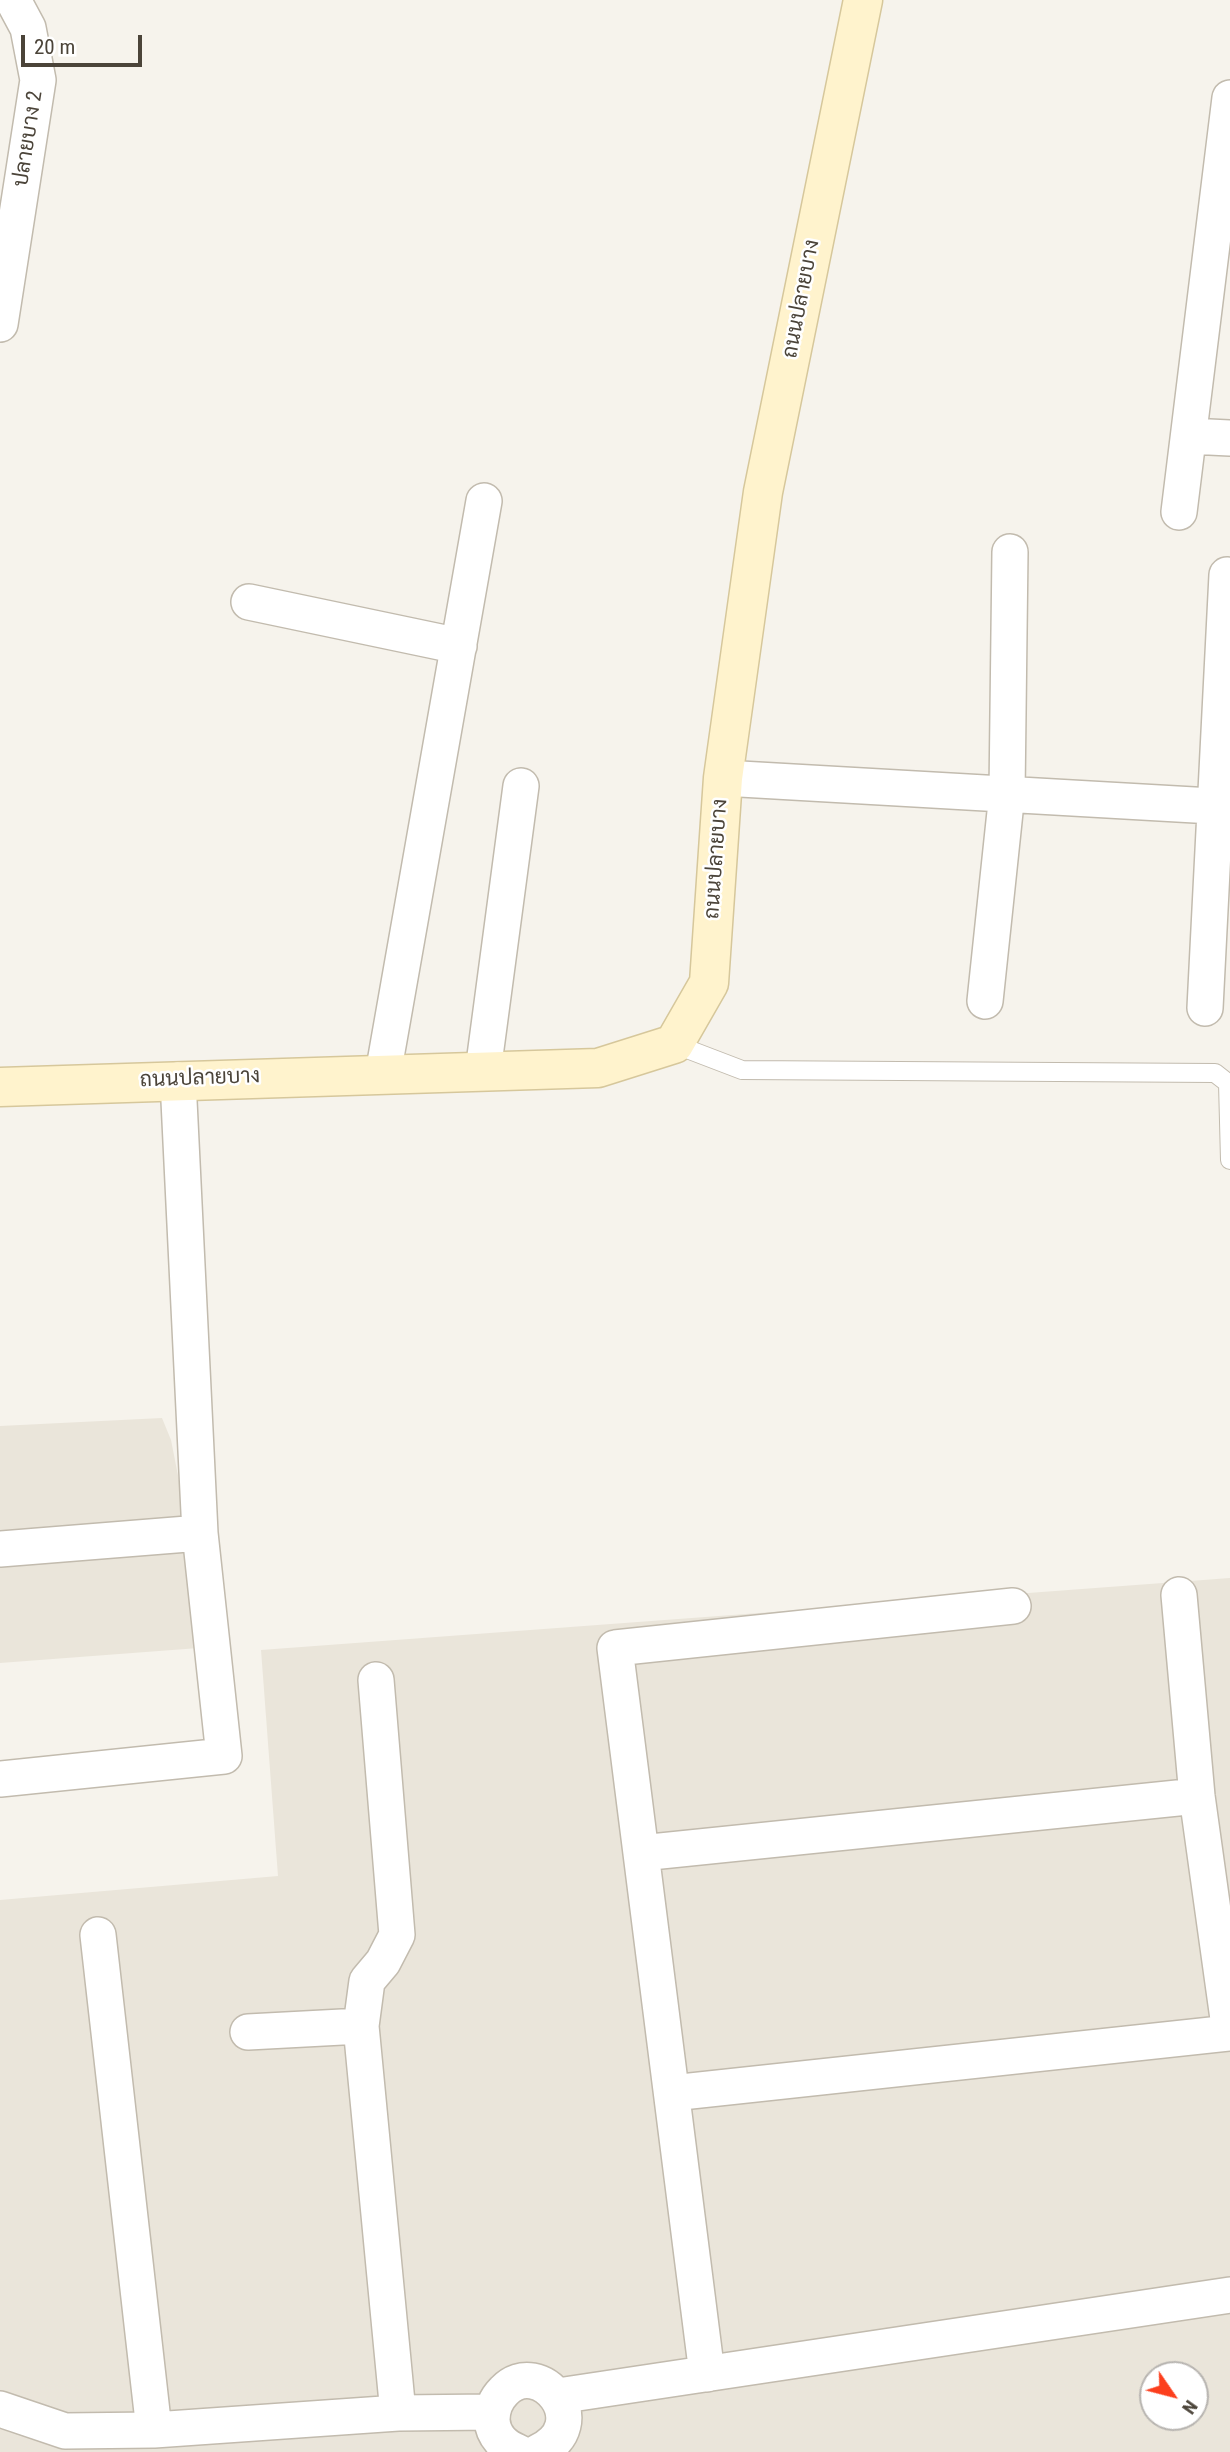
<!DOCTYPE html>
<html>
<head>
<meta charset="utf-8">
<style>
	body { margin:0 }
	#map { position:relative; width:1230px; height:2452px; overflow:hidden; background:#f6f3ec; font-family:"Roboto Condensed",sans-serif }
	canvas { display:block }
	.north { position:absolute; left:1139px; top:2361px; width:70px; height:70px; box-sizing:border-box; background:#fff; border:2px solid #b7b4b0; border-radius:50%; rotate:125deg; font-size:19px; font-weight:700; line-height:28px; text-align:center; color:#4b4439 }
	.north::after { content:''; display:block; margin:auto; width:24px; height:32px; background:#fc3f1d; clip-path:polygon(50% 0,100% 100%,50% 72%,0 100%) }
	.scale { position:absolute; left:21px; top:35px; width:121px; height:32px; box-sizing:border-box; border:4px solid #4b4439; border-top:0; padding-left:9px; font-size:21px; line-height:24px; white-space:nowrap; color:#4b4439; -webkit-text-stroke:5px #fff; paint-order:stroke }
</style>
</head>
<body>
<div id="map">
<canvas width="1230" height="2452"></canvas>
<div class="north">N</div>
<div class="scale">20 m</div>
</div>
<script>
const ctx = document.querySelector('canvas').getContext('2d');
ctx.lineJoin = 'round';
function paint(path, color) {
  ctx.fillStyle = color;
  ctx.fill(path, 'evenodd');
}
function trace(path, color, width, dash) {
  ctx.strokeStyle = color;
  ctx.lineWidth = width;
  ctx.lineCap = dash ? 'butt' : 'round';
  ctx.setLineDash(dash || []);
  ctx.stroke(path);
}
function drawText(font, color, halo, rows, align = 'center') {
  ctx.font = font + ' "Roboto Condensed",Sarabun,sans-serif';
  ctx.lineWidth = 5;
  ctx.setLineDash([]);
  ctx.textBaseline = 'middle';
  ctx.strokeStyle = halo;
  ctx.fillStyle = color;
  for (const [text, x, y, turn = 0] of rows) {
    ctx.save();
    ctx.translate(x, y);
    ctx.rotate((+turn || 0) * Math.PI / 180);
    ctx.textAlign = isNaN(turn) ? turn : align;
    if (halo) ctx.strokeText(text, 0, 0);
    ctx.fillText(text, 0, 0);
    ctx.restore();
  }
}
paint(new Path2D(`
	M162,1418l9,22 41,207 -212,16v-237z
	M1230,1578v874h-1230v-552l278,-24 -17,-226zM1153,2375h42v42h-42z`), '#eae5da');
const lane = new Path2D(`
	M674,1044l68,26 473,3 13,10 2,77`);
const street = new Path2D(`
	M0,324l38,-244 -10,-52 -15,-28
	M1189,436l41,2
	M1179,512l51,-414
	M249,602l210,44
	M723,778l507,29
	M985,1001l22,-208 3,-241
	M1205,1008l22,-433
	M483,1071l38,-285
	M383,1074l101,-573
	M0,1549l200,-16
	M1179,1595l18,201 33,237
	M376,1680l21,255 -14,27 -16,19 -6,45 37,387
	M0,1779l224,-23 -24,-223 -22,-453
	M641,1853l556,-57
	M98,1935l56,495
	M248,2032l113,-6
	M672,2093l558,-60
	M707,2374l-92,-726 398,-42
	M558,2396l672,-101
	M0,2409l65,22 89,-1 244,-17 94,-1
	M518,2452c-13,-5 -25,-16 -26,-32 0,-11 3,-20 12,-29 35,-37 94,33 34,61`);
const secondary = new Path2D(`
	M0,1087l598,-19 76,-24 35,-61 14,-205 40,-286 100,-492`);
trace(lane, '#c2bbae', 20);
trace(street, '#c2bbae', 38);
trace(secondary, '#d6c79b', 41);
trace(lane, '#fff', 18);
trace(street, '#fff', 35);
trace(secondary, '#fff3cd', 38);
drawText('21px', '#4b4439', '#fff', [
	["ปลายบาง 2",29,139,-81],
	["ถนนปลายบาง",802,299,-79],
	["ถนนปลายบาง",717,859,-86],
	["ถนนปลายบาง",200,1079,-2]
]);
</script>
</body>
</html>
